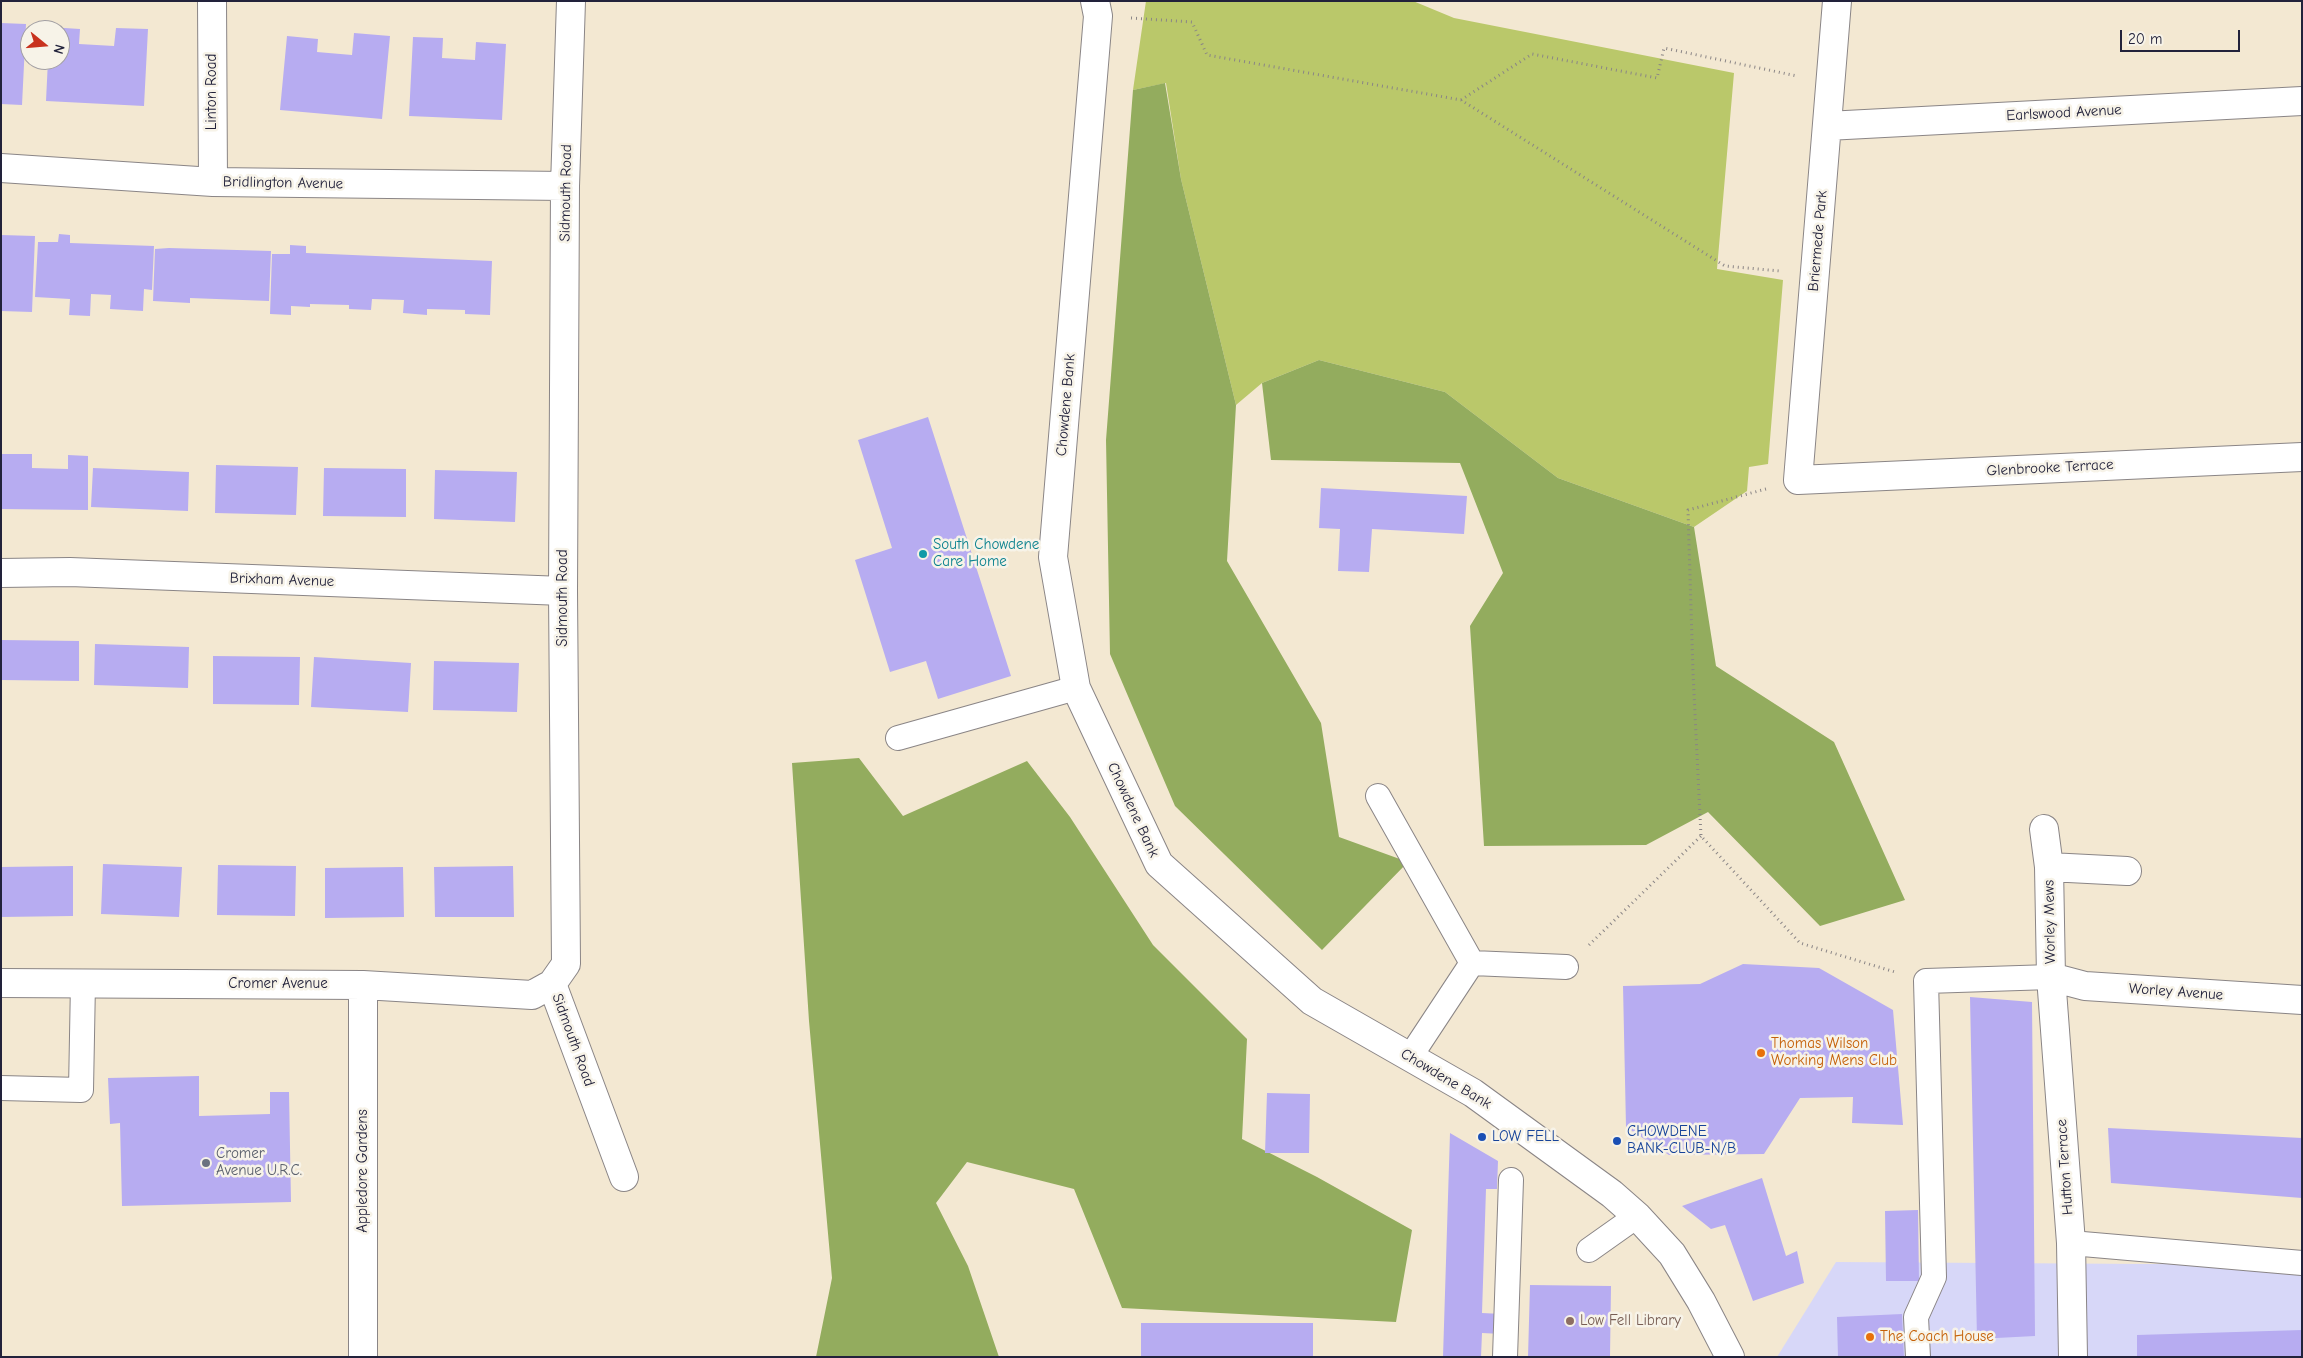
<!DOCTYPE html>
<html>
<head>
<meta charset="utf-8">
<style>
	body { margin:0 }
	#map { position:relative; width:2303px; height:1358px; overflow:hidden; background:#f3e8d2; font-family:"Comic Neue",sans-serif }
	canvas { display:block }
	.frame { position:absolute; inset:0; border:2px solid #22223b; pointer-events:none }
	.north { position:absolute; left:20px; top:20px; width:50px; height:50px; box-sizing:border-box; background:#f7f3e8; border:1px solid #a29fa3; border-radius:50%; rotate:107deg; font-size:14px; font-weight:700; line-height:20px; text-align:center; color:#22223b }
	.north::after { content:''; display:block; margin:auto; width:18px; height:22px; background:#c8321e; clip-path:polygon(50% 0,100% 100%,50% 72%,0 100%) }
	.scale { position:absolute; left:2120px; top:30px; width:120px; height:22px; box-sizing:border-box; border:2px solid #22223b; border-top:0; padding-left:6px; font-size:15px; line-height:18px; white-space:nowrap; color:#22223b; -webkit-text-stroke:4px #f7f3e8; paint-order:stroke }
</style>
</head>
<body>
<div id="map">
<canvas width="2303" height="1358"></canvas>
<div class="frame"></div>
<div class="north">N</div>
<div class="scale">20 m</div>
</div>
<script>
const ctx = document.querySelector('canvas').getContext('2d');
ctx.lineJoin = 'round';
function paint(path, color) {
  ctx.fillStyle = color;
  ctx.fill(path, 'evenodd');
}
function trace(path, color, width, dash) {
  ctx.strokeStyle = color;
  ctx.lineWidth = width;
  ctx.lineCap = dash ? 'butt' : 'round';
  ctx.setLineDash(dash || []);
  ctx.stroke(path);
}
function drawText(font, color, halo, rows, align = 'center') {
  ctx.font = font + ' "Comic Neue",sans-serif';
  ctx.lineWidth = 5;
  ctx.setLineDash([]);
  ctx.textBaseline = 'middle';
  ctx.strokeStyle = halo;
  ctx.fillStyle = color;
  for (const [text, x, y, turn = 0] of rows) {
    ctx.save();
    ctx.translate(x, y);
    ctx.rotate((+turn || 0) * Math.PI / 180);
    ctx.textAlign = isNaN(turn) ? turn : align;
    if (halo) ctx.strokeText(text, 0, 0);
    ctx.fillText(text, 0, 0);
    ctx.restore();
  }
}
paint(new Path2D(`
	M1836,1262l466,3v92h-525z`), '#d7d7f8');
paint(new Path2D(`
	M1146,1h267l41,17 280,55 -17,196 66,11 -15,184 -19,3 -2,24 -53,36 -136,-49 -113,-86 -126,-32 -57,23 -26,22 -55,-226 -15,-96 -33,7z`), '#bac86a');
paint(new Path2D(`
	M1165,83l16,96 55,226 -9,156 94,162 18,114 69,25 -86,88 -147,-144 -65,-152 -4,-214 27,-350z
	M1319,360l126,32 113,86 136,49 22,139 118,76 71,158 -85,26 -112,-114 -62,33 -162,1 -14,-220 33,-53 -43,-110 -189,-3 -9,-77z
	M859,758l44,58 124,-55 43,56 83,128 94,94 -5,100 75,38 95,53 -16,92 -274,-14 -48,-119 -107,-27 -31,41 32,63 31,91h-183l16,-79 -23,-257 -17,-258z`), '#93ac5e');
paint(new Path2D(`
	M1,23l25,1 -4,81 -21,-1z
	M49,27l31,2 -1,15 35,2 2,-18 32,1 -4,77 -98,-5 2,-41h12v-30h-11z
	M354,33l36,3 -8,83 -102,-9 7,-74 31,3 -1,13 35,3z
	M413,37l30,1 -1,20 33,2 1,-18 30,2 -4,76 -93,-4z
	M59,234l11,1v8l84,3 -2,44 -8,-1 -1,22 -33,-2 1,-14 -20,-1 -1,22 -21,-1 1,-16 -35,-2 3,-55h20z
	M1,235l34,1 -3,76 -31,-1z
	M290,245l16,1v7l186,8 -2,54 -25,-1v-4l-38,-1v6l-24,-2 1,-13 -32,-1 -1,11 -22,-1v-4l-39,-1v3l-19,-1v9l-21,-1 2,-60h18z
	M169,248l102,3 -2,50 -79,-3v5l-37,-2 2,-52z
	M928,417l83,259 -73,23 -12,-38 -36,11 -35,-112 37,-12 -34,-108z
	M1,454h31v14l36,1v-14l20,1v54l-87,-1z
	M216,465l82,2 -2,48 -81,-2z
	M93,468l96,4 -1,39 -97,-4z
	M324,468l82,1v48l-83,-1z
	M435,470l82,2 -2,50 -81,-3z
	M1321,488l146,8 -3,38 -92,-5 -3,43 -31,-1 2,-42 -21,-1z
	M1,640l78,1v40l-78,-1z
	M95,644l94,3 -1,41 -94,-3z
	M213,656l87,1 -1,48 -86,-1z
	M314,657l97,6 -3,49 -97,-5z
	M434,661l85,2 -2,49 -84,-2z
	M103,864l79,3 -3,50 -78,-3z
	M218,865l78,1 -1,50 -78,-1z
	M73,866v50l-72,1v-50z
	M513,866l1,51h-79l-1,-50z
	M403,867l1,50 -79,1v-50z
	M1743,964l76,4 74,42 10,115 -51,-2 1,-26 -53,1 -36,56 -95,1 -43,-28 -3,-141 77,-2z
	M1970,997l62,5 3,334 -58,3z
	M199,1076v40l71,-2v-22h19l2,110 -169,4 -2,-83 -10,1 -2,-46z
	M1267,1093l43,1 -1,59h-44z
	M2108,1128l194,10v60l-191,-15z
	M1450,1133l48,28 -1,28h-11l-4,124 20,1v20l-20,-1 -1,24h-38z
	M1762,1178l24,78 11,-5 7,32 -51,18 -28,-76 -14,4 -29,-23z
	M1918,1210l1,71h-33l-1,-70z
	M1530,1285l81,1 -1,71h-82z
	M1902,1314l2,43h-66l-1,-40z
	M1141,1323h172v34h-172z
	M2302,1330v27h-165v-22z`), '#b7acf1');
const lane = new Path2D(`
	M898,738l178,-50
	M1378,796l94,167
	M1410,1057l62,-94 94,4
	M1,1088l80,2 2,-108
	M2071,1243l231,20
	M1589,1250l48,-34
	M1505,1357l6,-177
	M1918,1357l-2,-40 18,-40 -8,-296 125,-4`);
const street = new Path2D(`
	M212,1l1,181
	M571,1l-6,185 -2,405 3,373 -14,20 72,193
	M1837,1l-39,479 504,-23
	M1827,126l475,-25
	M1,168l212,14 352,4
	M1,573l69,-1 493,19
	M2044,829l5,38 2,110 20,266 2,114
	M2049,867l78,4
	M2051,977l34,9 217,14
	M1,983l362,2 169,10 20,-11
	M363,985v372`);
const secondary = new Path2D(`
	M1095,1l3,15 -45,541 23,131 83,176 153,137 161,92 139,101 25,22 35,38 29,47 29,56`);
trace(lane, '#8a8586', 26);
trace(street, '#8a8586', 30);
trace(secondary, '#8a8586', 30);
trace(new Path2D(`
	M1131,18l61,4 15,33 254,45 264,166 55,5
	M1461,100l71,-46 125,24 7,-30 133,28
	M1766,489l-78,21 5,163 8,163 99,107 95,29
	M1589,945l112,-109`), '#8a8586', 3, [1, 4]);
trace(lane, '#fff', 24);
trace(street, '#fff', 28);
trace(secondary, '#fff', 28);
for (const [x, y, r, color] of [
	[923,554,5,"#0f9aa8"],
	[1761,1053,5,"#e8710a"],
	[1482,1137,5,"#1a4fb4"],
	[1617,1141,5,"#1a4fb4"],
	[206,1163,5,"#6b7280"],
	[1570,1321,5,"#8d6e63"],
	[1870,1337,5,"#e8710a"]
]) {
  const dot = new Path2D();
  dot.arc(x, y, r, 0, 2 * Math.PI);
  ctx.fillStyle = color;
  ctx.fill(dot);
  trace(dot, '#f7f3e8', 2);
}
drawText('15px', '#22223b', '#f7f3e8', [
	["Linton Road",212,92,-90],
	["Earlswood Avenue",2064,113,-3],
	["Bridlington Avenue",283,183,1],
	["Sidmouth Road",566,193,-89],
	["Briermede Park",1818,241,-85],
	["Chowdene Bank",1066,405,-85],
	["Glenbrooke Terrace",2050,468,-3],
	["Brixham Avenue",282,580,2],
	["Sidmouth Road",563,598,-90],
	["Chowdene Bank",1133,810,65],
	["Worley Mews",2050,922,-91],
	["Cromer Avenue",278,984],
	["Worley Avenue",2176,992,4],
	["Sidmouth Road",573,1040,70],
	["Chowdene Bank",1446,1079,31],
	["Hutton Terrace",2065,1167,-94],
	["Appledore Gardens",363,1171,-90]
]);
drawText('15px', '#0d838f', '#f7f3e8', [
	["South Chowdene",933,545],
	["Care Home",933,562]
], 'left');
drawText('15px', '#c56008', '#f7f3e8', [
	["Thomas Wilson",1771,1044],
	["Working Mens Club",1771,1061],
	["The Coach House",1880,1337]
], 'left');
drawText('15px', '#164399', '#f7f3e8', [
	["CHOWDENE",1627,1132],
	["BANK-CLUB-N/B",1627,1149],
	["LOW FELL",1492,1137]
], 'left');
drawText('15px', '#5b616d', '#f7f3e8', [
	["Cromer",216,1154],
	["Avenue U.R.C.",216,1171]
], 'left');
drawText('15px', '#785e54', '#f7f3e8', [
	["Low Fell Library",1580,1321]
], 'left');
</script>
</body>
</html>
